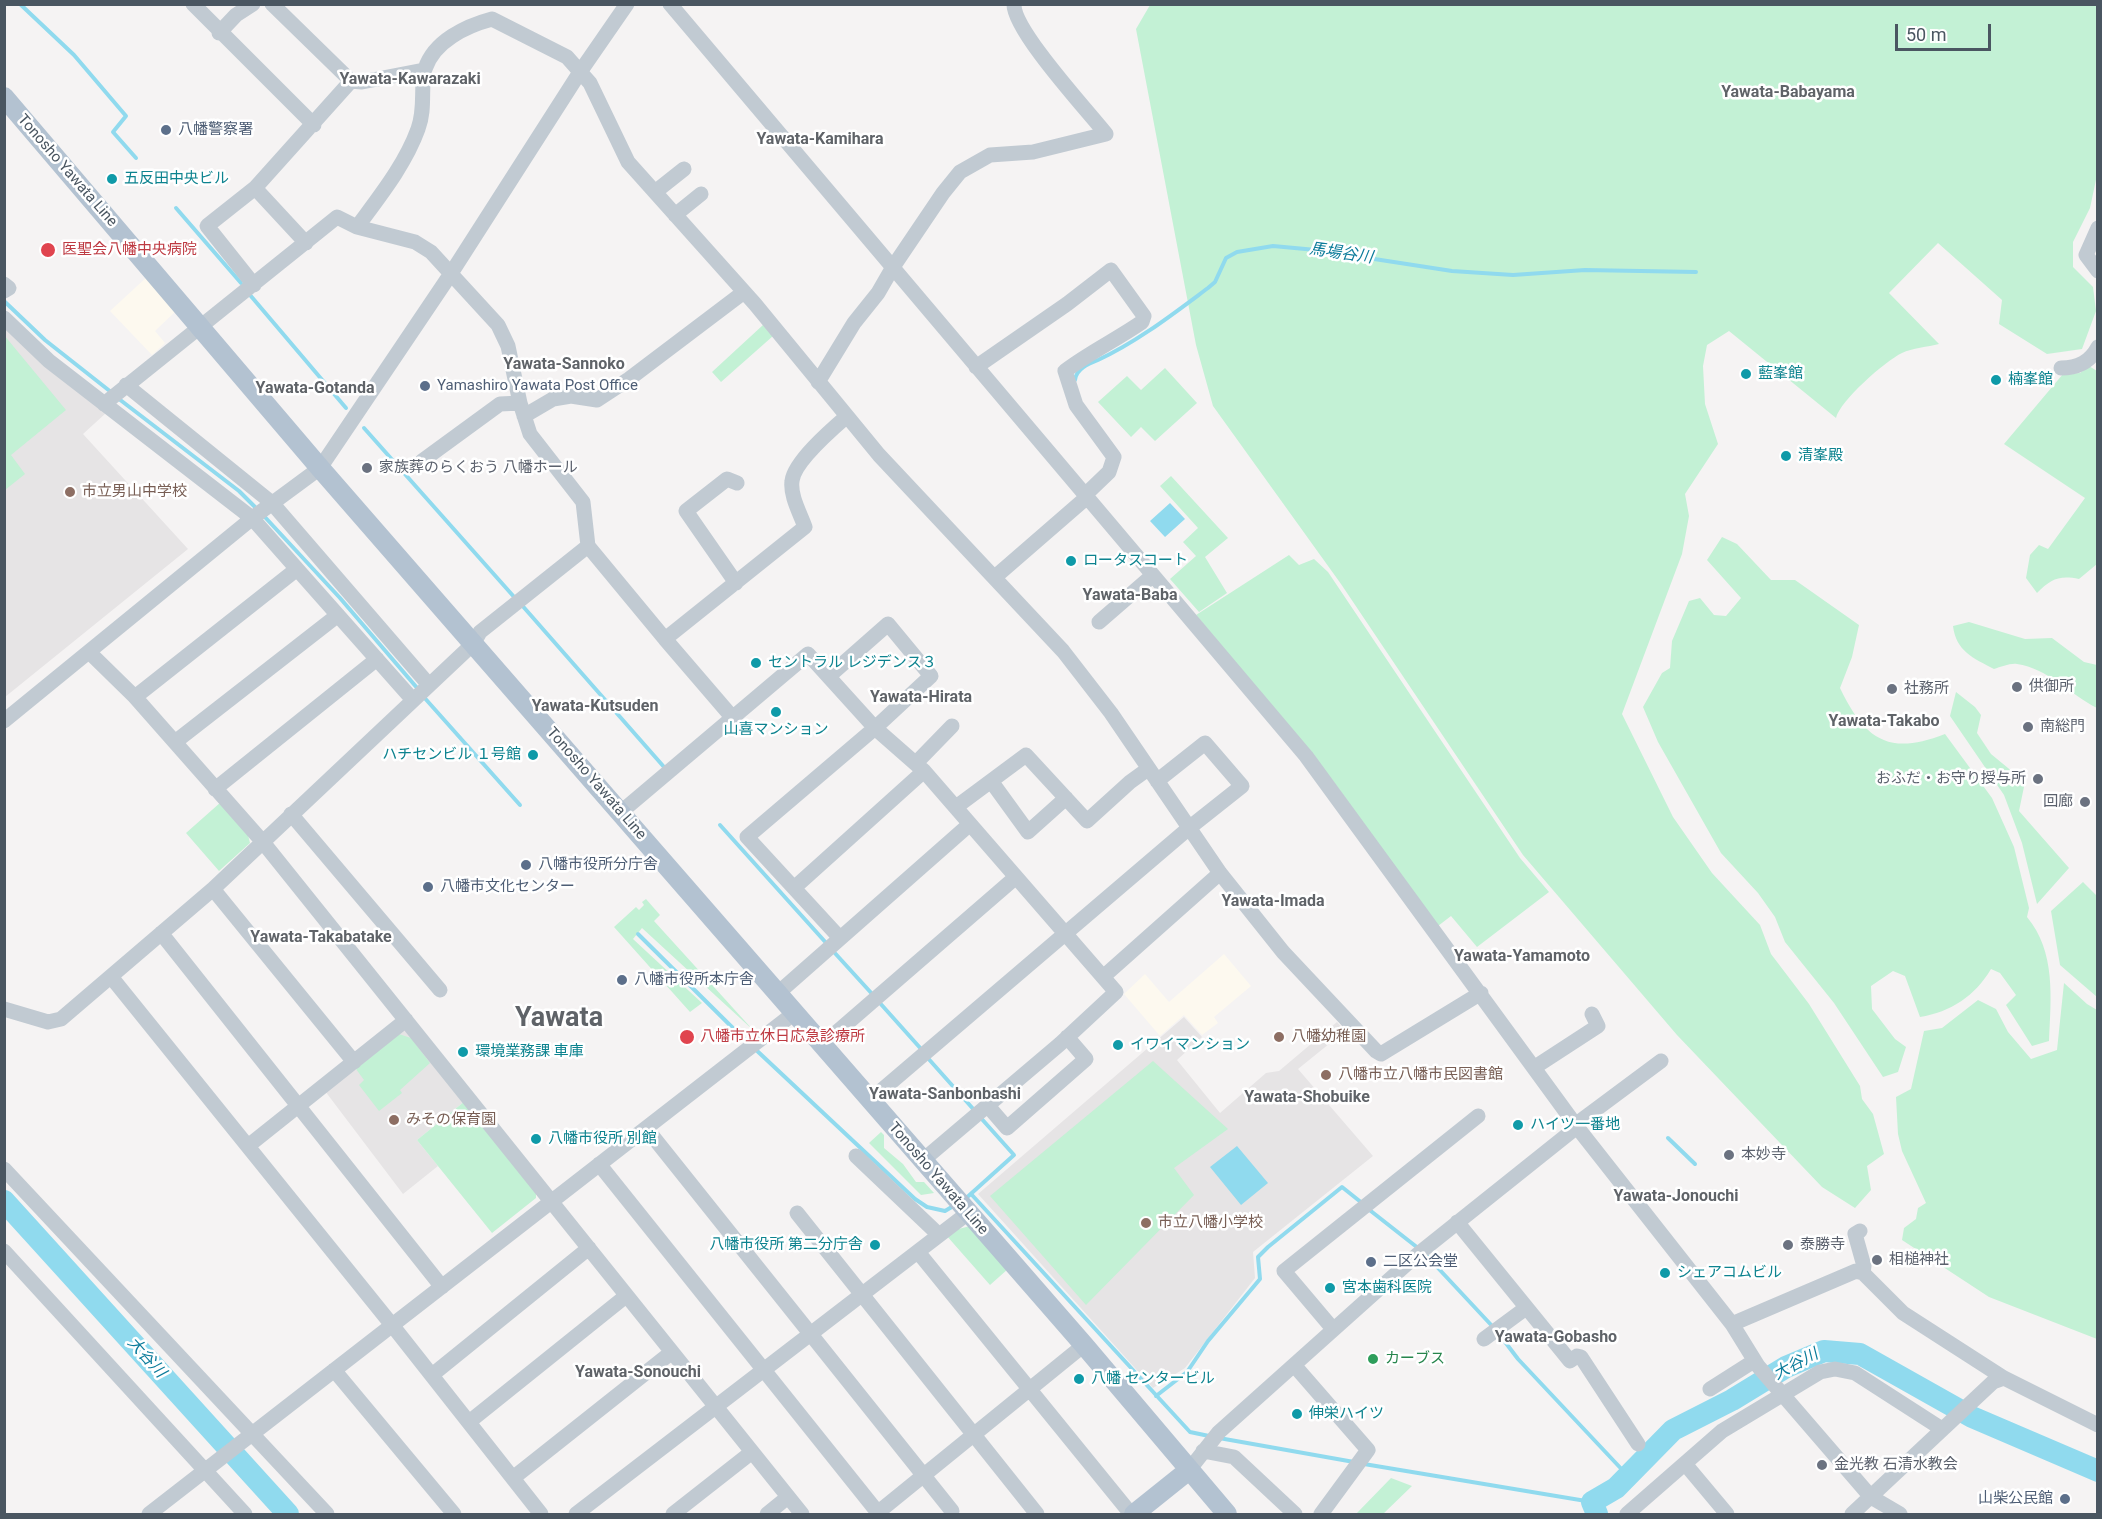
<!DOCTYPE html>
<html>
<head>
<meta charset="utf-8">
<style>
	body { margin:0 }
	#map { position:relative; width:2102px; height:1519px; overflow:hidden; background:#f5f3f3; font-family:Roboto,sans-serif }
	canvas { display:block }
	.frame { position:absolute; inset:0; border:6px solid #4a5661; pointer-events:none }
	.scale { position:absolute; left:1895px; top:24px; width:96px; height:27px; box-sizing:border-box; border:3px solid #4a5661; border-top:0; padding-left:8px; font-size:18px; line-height:21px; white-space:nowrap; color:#4a5661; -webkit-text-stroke:4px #fff; paint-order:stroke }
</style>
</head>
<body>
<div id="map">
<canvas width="2102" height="1519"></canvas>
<div class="frame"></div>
<div class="scale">50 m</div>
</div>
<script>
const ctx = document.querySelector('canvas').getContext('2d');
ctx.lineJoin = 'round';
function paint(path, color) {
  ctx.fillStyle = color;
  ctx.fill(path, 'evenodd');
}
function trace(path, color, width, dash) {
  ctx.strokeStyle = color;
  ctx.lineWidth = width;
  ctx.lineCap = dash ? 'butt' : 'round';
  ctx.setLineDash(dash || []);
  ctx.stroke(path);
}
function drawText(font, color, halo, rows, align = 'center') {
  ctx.font = font + ' Roboto,"Noto Sans JP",sans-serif';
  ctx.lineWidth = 5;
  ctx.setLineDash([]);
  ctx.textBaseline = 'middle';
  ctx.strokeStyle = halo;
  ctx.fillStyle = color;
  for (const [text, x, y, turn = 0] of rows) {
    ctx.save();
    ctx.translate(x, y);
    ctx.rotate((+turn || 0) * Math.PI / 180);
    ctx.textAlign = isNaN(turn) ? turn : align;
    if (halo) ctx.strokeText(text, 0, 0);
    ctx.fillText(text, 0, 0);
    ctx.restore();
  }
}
paint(new Path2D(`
	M148,276l30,33 -23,22 10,12 -13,12 -42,-44z
	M1224,954l27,32 -37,31 4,6 -16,12 -18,-20 -24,21 -36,-42 21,-20 24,28z`), '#fdf9ef');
paint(new Path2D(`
	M5,327l101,86 -23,21 105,115 -183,148z
	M1184,1017l18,20 -25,23 43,53 46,-40 13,-2 58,-49 8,9 -47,38 75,87 -120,96 2,26 -70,90 -32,20 -175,-194z
	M401,1031h8l56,70 -48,39 21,26 -35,28 -78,-103z`), '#e6e4e5');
paint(new Path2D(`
	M1150,5h947v170l-7,33 -17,34v25l20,20 3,24 -14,38 -35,5 -48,-30 3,-24 -64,-57 -49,50 50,51c-11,3 -27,4 -37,9 -17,8 -62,48 -66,65l-107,-87 -22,14 -4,21 2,38 13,40 -33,50 4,22 -7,38 -60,160 51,103 39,56 48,52 11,29 38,50 51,82 2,13 11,15 11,40 -17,12 4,24 -16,18 -33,-21 -145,-152 -154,-180 -182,-271 -128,-178 -17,-61 -60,-316z
	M763,325l10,11 -52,46 -9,-10z
	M4,335l62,75 -55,45 14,19 -20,16z
	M2089,366l8,5v193l-18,15c-20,-4 -28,0 -42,14l-11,-15 4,-23 9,-10 9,4 37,-51 -81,-54 59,-70 17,-1z
	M1165,368l32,35 -42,38 -14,-14 -10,10 -33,-35 29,-26 14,14z
	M1171,476l57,62 -23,19 22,36 -28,19 -29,-33 26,-23 -13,-14 15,-14 -38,-42z
	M1722,537l15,7 34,36h24l64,45 -7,32 -12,31c25,52 49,68 105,46l47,64 22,49 15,61 -2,9c29,35 24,81 22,124l-17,5 -26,-41 10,-10 -16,-22 -9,-4c-16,27 -40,43 -71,48l-15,-41 -12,-5 -22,15 1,23 23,30 11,8 -8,25 -15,5 -49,-74 -49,-61 -10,-25 -17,-24 -37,-40 -63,-111 -15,-35 19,-34 8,-5 2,-27 17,-40 11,-3 14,17 12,1 15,-18 -34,-38z
	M1289,555l10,10 15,-6 14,13 192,286 29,34 -72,55 -26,-31 -13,10 -105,-145 -137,-166z
	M1969,622l56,17 27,-1 32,24 13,3v43c-26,-13 -50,-40 -80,-44 -7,-1 -16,3 -23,5 -21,-11 -38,-18 -41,-43z
	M1956,692l19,15 6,8 -4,18 14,21 34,28 -6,29 50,57 -32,36 -15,-61 -18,-48 -54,-79z
	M221,802l27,33 2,8 -31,28 -33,-38z
	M2083,882l14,14v101l-37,-32 -9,-54z
	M646,899l14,16 -6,6 99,109 -111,-102 -9,11 69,64 -12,9 -76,-85 22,-20 3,3 5,-5 -2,-3z
	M2064,983l23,21 10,6v329l-108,-42 -87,-57 2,-12 12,-9 2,-11 8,-5 -24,-52 -4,-17 -2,-37 15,-8 13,-58 18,-3 36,-28 18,9 12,23 23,27 26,-9z
	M399,1034l12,4 19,25 -30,27 2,3 -23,18 -20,-26 5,-5 -8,-11z
	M1153,1061l75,68 -54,39 20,27 -108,110 -96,-109z
	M465,1101l71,89v8l-44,35 -75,-93z
	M881,1132l3,3v13l19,16 13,18h8l10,11 -13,2 -52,-52z
	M970,1226l38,43 -18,16 -44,-50 5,-4z
	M1391,1478l21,8 -29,28h-27z`), '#c3f1d5');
paint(new Path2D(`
	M1170,503l15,16 -20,18 -15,-16z
	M1237,1146l31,37 -27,22 -31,-38z`), '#90daee');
trace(new Path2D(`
	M20,4l54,51 52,61 -13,16 23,26
	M176,208l65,75
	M250,295l96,113
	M4,301l41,39 66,52
	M1075,380c1,-11 13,-16 23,-20 39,-18 75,-46 110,-72l7,-6 11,-24 11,-6 36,-6 43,4 136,21 61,4 72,-5 111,2
	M119,399l120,92 19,19
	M364,428l151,170
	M263,515l77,83 78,91
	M520,603l144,164
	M422,695l98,110
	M720,825l108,120
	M638,934l110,109
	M833,951l41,45
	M879,1002l43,48
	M754,1048l161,151 12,8 18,4 10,-6
	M926,1056l49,55
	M1668,1138l27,26
	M972,1195l218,237 19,4
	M964,1200l50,-45 -34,-38
	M1367,1208l51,40
	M1424,1253l70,75
	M1499,1334l19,25 110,117
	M1156,1396l31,-24 21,-31 52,-62 -2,-22 10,-10 74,-60 20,16
	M1219,1438l135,24
	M1364,1464l228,38`), '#90daee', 4);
trace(new Path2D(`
	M4,1201l284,313
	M1597,1514l-5,-12 24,-14 57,-58 59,-30 54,-33 38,-16 36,3 112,63 126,54`), '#90daee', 22);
trace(new Path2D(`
	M193,4l121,121
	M272,4l79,77 11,1 62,-12
	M670,4l636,752 271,371 155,197 26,42 113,131 29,17
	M219,33l17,-18 17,-11
	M255,188l51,55
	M655,192l29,-23
	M675,215l26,-21
	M357,227c22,-30 48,-62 61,-98 8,-21 2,-42 7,-60 9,-28 41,-43 67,-50l75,38 23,26 38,79 127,142 124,151 184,196 48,62 109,160 63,79 93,99 5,3 100,-61
	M2098,228l-12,27 12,16
	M4,284l5,4 -5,3
	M254,285l-47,-59 48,-38 96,-107
	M4,318l45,43 203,157 45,51
	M976,367l91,-63 44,-34 33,46 -2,6c-26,18 -52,30 -77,49l11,34 38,52 -5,15 -25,24
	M2061,368c17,0 29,-6 37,-21
	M818,382l36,-59 24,-30 15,-26 50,-74 17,-21 30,-17 43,-3 73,-18c-19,-24 -93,-104 -92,-130
	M126,385l146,118 157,182
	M104,404l233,-187 20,10 58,15 16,10 67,73 10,21 12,57 10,31 53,68 5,44 77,93 140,-112c-5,-14 -15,-31 -13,-46 2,-19 39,-51 54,-64
	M524,416l29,-17 18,-3 26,4 32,-21 115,-87
	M422,461l78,-57 20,-1
	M995,577l91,-79
	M736,583l-50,-72 41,-32 10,4
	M1099,622l53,-46
	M665,639l67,78
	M89,652l46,45
	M829,676l59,-52 43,52 -56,52 -128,109 92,100
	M413,700l-116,-131 -162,128 127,144 540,673
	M4,721l251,-205 65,-48 130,-193 130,-203 47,-68
	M175,742l163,-127
	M916,763l36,-37
	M991,781l37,51 38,-34
	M215,789l162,-130
	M956,807l70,-52 61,66 43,-39 18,-13
	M621,812l187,-158 67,74 49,43 192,221 -56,52 -138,117
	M291,814l149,176
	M794,888l130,-117
	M213,889l141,173
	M161,933l281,354
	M1103,977l117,-104
	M112,978l280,347 149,189
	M777,994l193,-170
	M4,1009l44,13 13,-3 152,-130 261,-246 6,-11 108,-86
	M822,1045l194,-168
	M1535,1067l63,-41 -6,-12
	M869,1101l320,-273 53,-42 -37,-43 -48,38
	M988,1106l19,22 79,-69 -19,-22
	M1575,1125l86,-64
	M646,1128l306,383
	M248,1146l158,-126
	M856,1156l82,78
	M599,1164l280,350
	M4,1169l323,345
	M797,1213l240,301
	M1457,1222l113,139 7,-5 4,1 57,87
	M1860,1231l-5,3 9,32 -1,7
	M4,1251l241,263
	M918,1252l213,262
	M1732,1324l124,-53 7,2 40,40 101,65 94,47
	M1333,1329l-49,-58 194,-155
	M1484,1339l42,-31
	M1294,1365l74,85 -47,64
	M334,1370l120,144
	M432,1375l157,-127
	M1710,1389l44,-28
	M469,1422l157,-126
	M1203,1451l31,6 61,57
	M1686,1465l41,49
	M1189,1470l30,-38 199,-178 159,-127
	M513,1478l159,-126
	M149,1514l644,-500
	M576,1514l392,-301
	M673,1514l79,-62
	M767,1514l21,-17
	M876,1514l208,-169
	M1627,1514l95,-83 98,-59 15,-3 20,4 87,56
	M1852,1514l141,-132 11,-4`), '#c1cad2', 15);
trace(new Path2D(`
	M4,97l316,371 764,877 143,169
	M1134,1514l55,-44`), '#b3c2d1', 20);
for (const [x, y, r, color] of [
	[166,130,6,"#5c6f8a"],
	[112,179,6,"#0f9aa8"],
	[48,250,8,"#e0444e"],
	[1746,374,6,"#0f9aa8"],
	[1996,380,6,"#0f9aa8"],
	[425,386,6,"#5c6f8a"],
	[1786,456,6,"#0f9aa8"],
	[367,468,6,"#6b7280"],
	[70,492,6,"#8d6e63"],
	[1071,561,6,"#0f9aa8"],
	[756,663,6,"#0f9aa8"],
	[2017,687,6,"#6b7280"],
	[1892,689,6,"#6b7280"],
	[776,712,6,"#0f9aa8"],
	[2028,727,6,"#6b7280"],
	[533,755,6,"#0f9aa8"],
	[2038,779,6,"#6b7280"],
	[2085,802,6,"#6b7280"],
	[526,865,6,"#5c6f8a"],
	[428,887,6,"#5c6f8a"],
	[622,980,6,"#5c6f8a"],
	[687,1037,8,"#e0444e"],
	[1279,1037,6,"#8d6e63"],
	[1118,1045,6,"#0f9aa8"],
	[463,1052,6,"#0f9aa8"],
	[1326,1075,6,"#8d6e63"],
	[394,1120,6,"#8d6e63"],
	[1518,1125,6,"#0f9aa8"],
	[536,1139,6,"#0f9aa8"],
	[1729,1155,6,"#6b7280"],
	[1146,1223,6,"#8d6e63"],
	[875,1245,6,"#0f9aa8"],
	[1788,1245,6,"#6b7280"],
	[1877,1260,6,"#6b7280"],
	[1371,1262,6,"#5c6f8a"],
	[1665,1273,6,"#0f9aa8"],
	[1330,1288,6,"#0f9aa8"],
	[1373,1359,6,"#2e9e5b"],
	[1079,1379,6,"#0f9aa8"],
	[1297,1414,6,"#0f9aa8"],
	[1822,1465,6,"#6b7280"],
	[2065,1499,6,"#5c6f8a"]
]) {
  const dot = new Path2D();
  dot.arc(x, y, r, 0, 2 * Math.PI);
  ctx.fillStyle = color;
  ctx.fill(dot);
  trace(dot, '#fff', 2);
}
drawText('15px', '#4e5e75', '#fff', [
	["八幡警察署",178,130],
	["Yamashiro Yawata Post Office",437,386],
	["八幡市役所分庁舎",538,865],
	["八幡市文化センター",440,887],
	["八幡市役所本庁舎",634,980],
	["二区公会堂",1383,1262],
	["山柴公民館",2053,1499,"right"]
], 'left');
drawText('15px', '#4a5661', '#fff', [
	["Tonosho Yawata Line",67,171,49],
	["Tonosho Yawata Line",596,784,49],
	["Tonosho Yawata Line",938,1179,49]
]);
drawText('15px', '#0d838f', '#fff', [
	["五反田中央ビル",124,179],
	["藍峯館",1758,374],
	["楠峯館",2008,380],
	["清峯殿",1798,456],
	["ロータスコート",1083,561],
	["セントラル レジデンス３",768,663],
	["山喜マンション",776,730,"center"],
	["ハチセンビル １号館",521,755,"right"],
	["イワイマンション",1130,1045],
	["環境業務課 車庫",475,1052],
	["ハイツ一番地",1530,1125],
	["八幡市役所 別館",548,1139],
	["八幡市役所 第二分庁舎",863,1245,"right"],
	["シェアコムビル",1677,1273],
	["宮本歯科医院",1342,1288],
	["八幡 センタービル",1091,1379],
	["伸栄ハイツ",1309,1414]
], 'left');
drawText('15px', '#be3a42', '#fff', [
	["医聖会八幡中央病院",62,250],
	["八幡市立休日応急診療所",700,1037]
], 'left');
drawText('15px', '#5b616d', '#fff', [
	["家族葬のらくおう 八幡ホール",379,468],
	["供御所",2029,687],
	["社務所",1904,689],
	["南総門",2040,727],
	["おふだ・お守り授与所",2026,779,"right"],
	["回廊",2073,802,"right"],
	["本妙寺",1741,1155],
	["泰勝寺",1800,1245],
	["相槌神社",1889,1260],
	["金光教 石清水教会",1834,1465]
], 'left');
drawText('15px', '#785e54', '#fff', [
	["市立男山中学校",82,492],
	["八幡幼稚園",1291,1037],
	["八幡市立八幡市民図書館",1338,1075],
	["みその保育園",406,1120],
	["市立八幡小学校",1158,1223]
], 'left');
drawText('15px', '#27864d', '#fff', [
	["カーブス",1385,1359]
], 'left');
drawText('bold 16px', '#5f6368', '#fff', [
	["Yawata-Kawarazaki",410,80],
	["Yawata-Babayama",1788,93],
	["Yawata-Kamihara",820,140],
	["Yawata-Sannoko",564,365],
	["Yawata-Gotanda",315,389],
	["Yawata-Baba",1130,596],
	["Yawata-Hirata",921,698],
	["Yawata-Kutsuden",595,707],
	["Yawata-Takabo",1884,722],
	["Yawata-Imada",1273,902],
	["Yawata-Takabatake",321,938],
	["Yawata-Yamamoto",1522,957],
	["Yawata-Sanbonbashi",945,1095],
	["Yawata-Shobuike",1307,1098],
	["Yawata-Jonouchi",1676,1197],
	["Yawata-Gobasho",1556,1338],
	["Yawata-Sonouchi",638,1373]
]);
drawText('italic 16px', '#0c7c9b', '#fff', [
	["馬場谷川",1341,254,8],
	["大谷川",146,1358,48],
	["大谷川",1796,1365,-28]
]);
drawText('bold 27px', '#5f6368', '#fff', [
	["Yawata",559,1019]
]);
</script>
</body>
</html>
